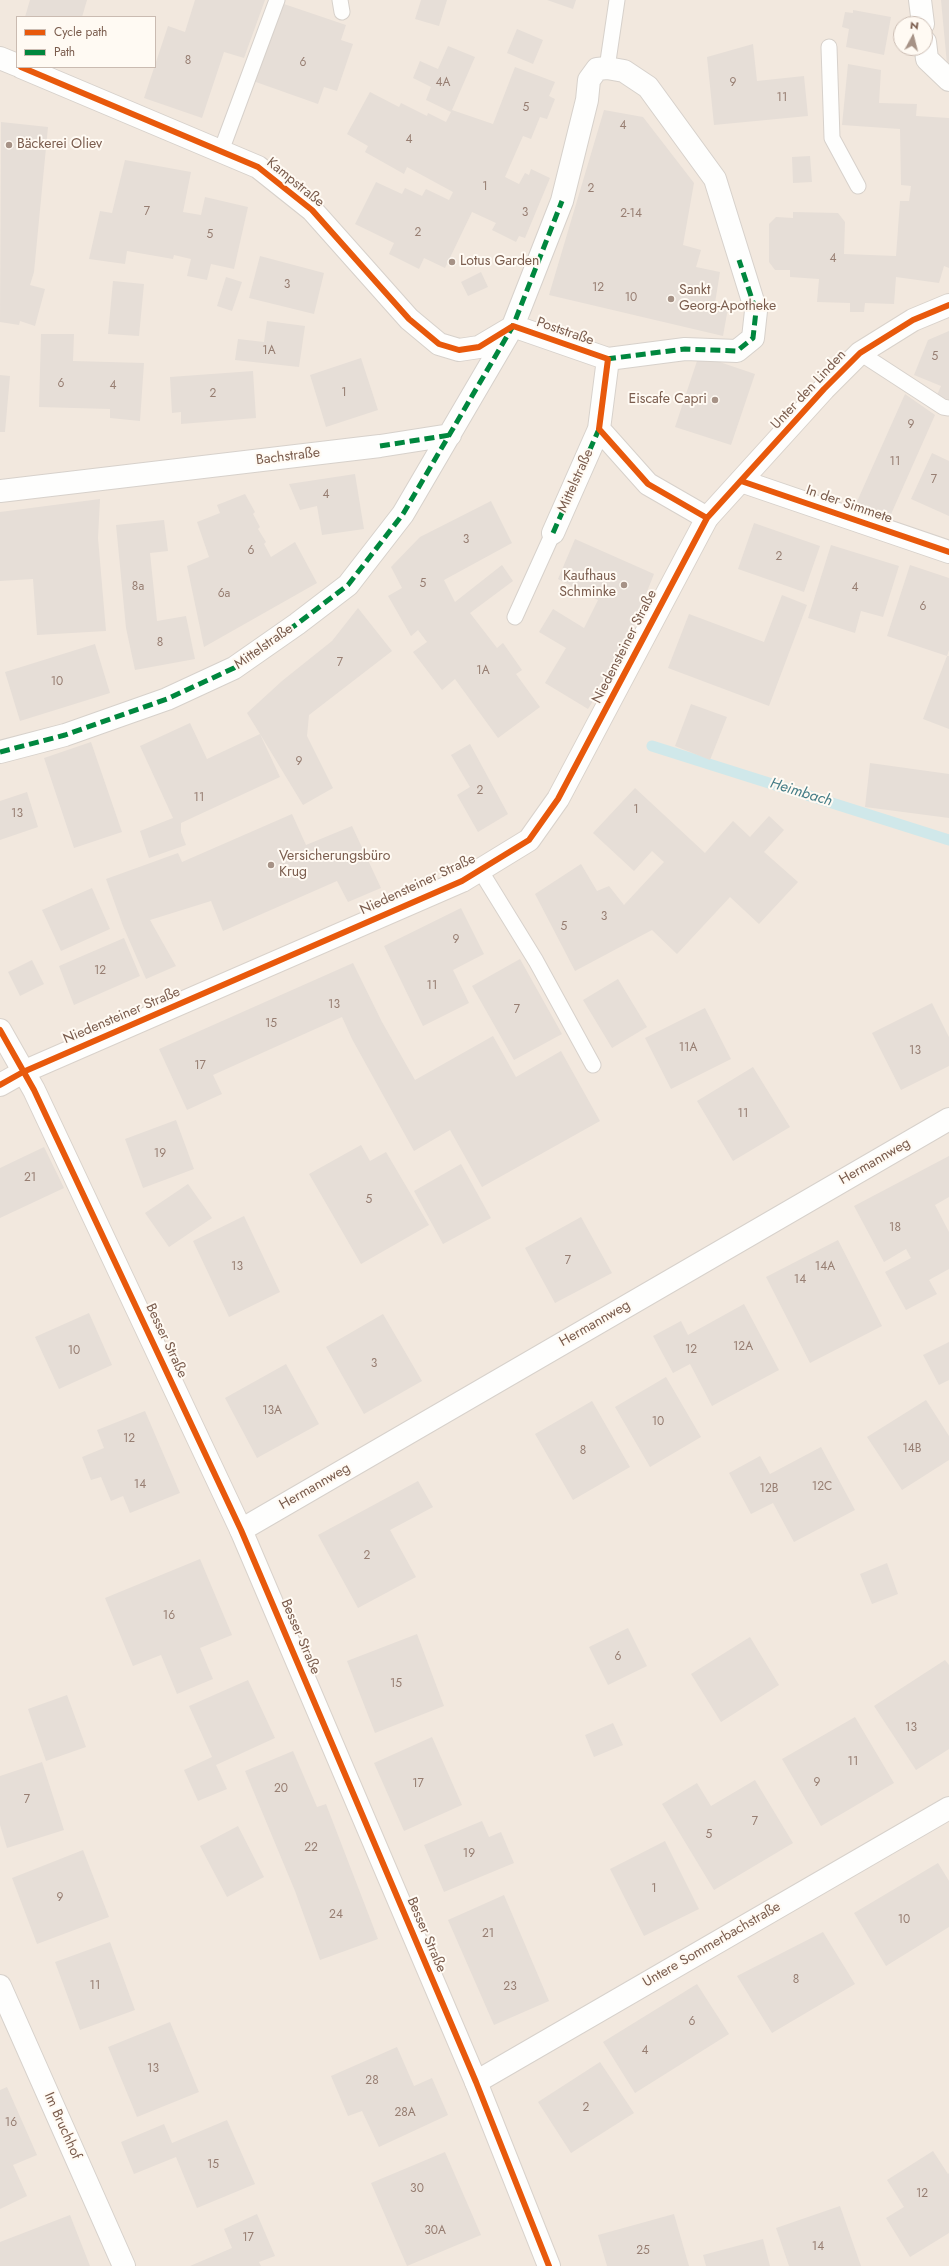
<!DOCTYPE html>
<html>
<head>
<meta charset="utf-8">
<style>
	body { margin:0 }
	#map { position:relative; width:949px; height:2266px; overflow:hidden; background:#f9f5f0; font-family:Jost,sans-serif }
	canvas { display:block }
	.legend { position:absolute; left:16px; top:16px; width:140px; height:52px; box-sizing:border-box; background:#fffaf3; border:1px solid #cabbb1; margin:0; padding:5px 7px; list-style:none; font-size:12px; color:#7a5c4d }
	.legend li { display:flex; align-items:center; gap:8px; height:20px }
	.legend b { width:20px; border:1px solid #cabbb1 }
	.north { position:absolute; left:893px; top:16px; width:40px; height:40px; box-sizing:border-box; background:#fffaf3; border:1px solid #cabbb1; border-radius:50%; rotate:7deg; font-size:11px; font-weight:700; line-height:16px; text-align:center; color:#7a5c4d }
	.north::after { content:''; display:block; margin:auto; width:14px; height:18px; background:#a69286; clip-path:polygon(50% 0,100% 100%,50% 72%,0 100%) }
</style>
</head>
<body>
<div id="map">
<canvas width="949" height="2266"></canvas>
<ul class="legend">
<li><b style="height:5px;background:#e8590c"></b>Cycle path</li>
<li><b style="height:5px;background:#00873e"></b>Path</li>
</ul>
<div class="north">N</div>
</div>
<script>
const ctx = document.querySelector('canvas').getContext('2d');
ctx.lineJoin = 'round';
function paint(path, color) {
  ctx.fillStyle = color;
  ctx.fill(path, 'evenodd');
}
function trace(path, color, width, dash) {
  ctx.strokeStyle = color;
  ctx.lineWidth = width;
  ctx.lineCap = dash ? 'butt' : 'round';
  ctx.setLineDash(dash || []);
  ctx.stroke(path);
}
function drawText(font, color, halo, rows, align = 'center') {
  ctx.font = font + ' Jost,sans-serif';
  ctx.lineWidth = 4;
  ctx.setLineDash([]);
  ctx.textBaseline = 'middle';
  ctx.strokeStyle = halo;
  ctx.fillStyle = color;
  for (const [text, x, y, turn = 0] of rows) {
    ctx.save();
    ctx.translate(x, y);
    ctx.rotate((+turn || 0) * Math.PI / 180);
    ctx.textAlign = isNaN(turn) ? turn : align;
    if (halo) ctx.strokeText(text, 0, 0);
    ctx.fillText(text, 0, 0);
    ctx.restore();
  }
}
paint(new Path2D(`
	M0,0h949v2266h-949zM17,17h138v50h-138zM901,24h24v24h-24z`), '#f2e8de');
trace(new Path2D(`
	M652,746l297,94`), '#d0e8ea', 11);
paint(new Path2D(`
	M30,0h57l-5,17h-57z
	M195,0h70l-21,58 -20,-6 -22,66 -58,-20 24,-72 17,6z
	M421,0h26l-8,26 -24,-7z
	M547,0h29l-3,9z
	M941,0h8v75h-1z
	M281,3l65,22 -5,15 12,4 -16,47 -13,-4 -6,17 -65,-23z
	M853,10l38,7 -7,38 -38,-8 3,-18 -7,-2 3,-15 8,1z
	M517,29l26,11 -10,24 -26,-11z
	M753,44l4,37 47,-5 4,40 -94,9 -7,-68z
	M448,46l27,11 -23,53 41,14 22,-57 40,15 -6,14 6,3 -8,20 -7,-2 -9,22 -8,-3 -18,41 14,7 6,-11 4,2 2,-6 19,9 -25,60 -6,-2 -3,6 -24,-12 4,-7 -24,-11 -27,56 -21,-10 -5,11 -30,-15 5,-11 -39,-19 21,-42 26,12 3,-6 17,8 4,-7 23,11 4,-8 -46,-25 -3,7 -39,-22 3,-6 -21,-12 23,-42 29,15 2,-4 26,13 1,-3 18,9 5,-10 -25,-12 5,-13 -18,-9 7,-17 18,8z
	M848,64l33,6 -2,33 38,1 -1,12 33,2v150l-5,-2 -5,17 -43,-6 -2,27 -29,-1 -1,9h-14v-9l-33,-1 2,-23 -29,-2v-7h-15l-6,-8v-38l7,-7 17,1v-6l45,1 7,9 -1,32 52,2 4,-55h9l2,-15 -10,-1 -1,-56 -58,-4z
	M604,110l39,7 51,66 -11,62 18,5 -5,17 24,5 -5,31 13,5 -5,28 -174,-41z
	M1,122l47,5 -14,145 -4,13 15,4 -10,37 -15,-5 -1,4 -19,-3z
	M810,156l2,26 -19,1 -1,-26z
	M125,160l66,12 -8,40 18,3 4,-18 43,10 -14,62 -23,-5 -4,16 -20,-4 4,-17 -17,-4 -1,4 -46,-8 -2,13 -36,-5 11,-48 12,2z
	M260,256l64,17 -10,41 -65,-16z
	M481,272l7,15 -20,9 -7,-14z
	M226,277l16,5 -10,29 -15,-5z
	M113,281l31,3 -5,52 -31,-2z
	M267,321l38,5 -6,41 -64,-7 3,-21 26,3z
	M949,331v69l-12,-5 4,-9 -27,-11 14,-35z
	M41,334h33l-1,27 71,2 -4,58 -30,-3v-9l-71,-2z
	M699,355l56,19 -24,71 -56,-18z
	M361,358l17,52 -52,17 -16,-52z
	M253,371l3,47 -75,6v-12l-9,1 -2,-36z
	M0,375l10,1 -5,56h-5z
	M905,394l30,21 -47,106 -33,-15z
	M932,453l17,8v55l-38,-17z
	M355,474l9,55 -42,6 -5,-29 -17,4 -11,-26z
	M245,494l10,18 -2,2 7,13 -2,2 8,13 -2,2 7,13 24,-15 22,41 -113,64 -17,-81 22,-9 -12,-35 23,-9 -3,-8z
	M100,499l-2,39 8,93 -69,4 -4,-56 -33,2v-69z
	M491,501l21,42 -68,37 11,22 47,-37 11,16 -43,32 27,35 6,-5 19,27 -6,4 24,33 -42,31 -43,-59 -13,11 -29,-38 14,-10 -9,-12 -7,6 -23,-40 14,-8 -11,-21 29,-30z
	M164,520l4,31 -18,2 7,68 29,-5 9,43 -60,11 -9,-42 -10,-103z
	M754,523l66,23 -16,46 -66,-23z
	M575,539l79,35 -31,78 -35,57 -43,-26 21,-35 -27,-16 14,-23 31,19 14,-28 -40,-21z
	M831,545l68,21 -16,51 -22,-6 -6,22 -47,-15z
	M910,565l39,13v72l-2,6 -60,-20z
	M782,595l25,10 -38,101 -101,-38 21,-54 75,28z
	M358,608l34,43 -83,64 -2,21 26,52 -30,17 -43,-71 20,43 -99,46v9l5,13 -37,13 -9,-27 33,-13 -33,-72 50,-23 17,36 53,-25 -13,-21 35,-32 50,-40z
	M95,644l15,49 -90,28 -15,-49z
	M947,656h2v73l-26,-10z
	M691,704l36,13 -17,43 -35,-14z
	M91,742l31,90 -48,16 -30,-90z
	M470,744l38,70 -30,18 -21,-37 13,-8 -19,-32z
	M870,763l79,11v44l-84,-11z
	M635,788l70,65 28,-32 17,16 19,-21 15,14 -20,22 34,30 -39,42 -29,-27 -53,57 -25,-24 -77,41 -40,-77 46,-30 16,27 12,-5 15,19 40,-43 -12,-11 -18,20 -41,-38z
	M27,792l11,35 -38,13v-39z
	M292,814l14,31 46,-19 29,62 -33,14 -11,-21 -114,50 -12,-30 -61,19 26,46 -30,13 -23,-53 -17,-47 72,-26 4,9z
	M92,888l18,41 -49,22 -19,-41z
	M461,908l23,46 -31,16 16,33 -46,23 -39,-80z
	M124,938l16,38 -66,29 -15,-39z
	M520,959l42,75 -48,26 -42,-74z
	M32,960l12,24 -24,12 -12,-24z
	M353,963l29,59 33,58 78,-44 23,41 45,-26 39,70 -118,66 -32,-57 -36,21 -62,-112 -10,-22 -129,58 9,19 -35,16 -28,-61z
	M618,979l29,48 -35,21 -29,-48z
	M932,1003l17,34v29l-48,24 -29,-57z
	M705,1008l26,51 -60,30 -26,-51z
	M753,1067l37,60 -57,34 -36,-60z
	M176,1120l18,49 -51,19 -18,-49z
	M361,1145l9,16 16,-9 43,73 -68,39 -52,-90z
	M44,1147l20,41 -64,30v-50z
	M949,1156v41l-14,8 14,27v37l-20,11 8,14 -31,16 -21,-38 26,-14 -5,-9 -22,13 -30,-56z
	M461,1164l30,54 -48,26 -29,-53z
	M188,1184l24,34 -43,29 -24,-34z
	M244,1216l36,76 -51,25 -36,-76z
	M581,1217l31,56 -57,30 -30,-55z
	M838,1240l44,86 -72,37 -44,-86z
	M744,1304l35,66 -67,36 -22,-42 -17,9 -20,-37 28,-15 7,14z
	M89,1313l23,52 -53,24 -24,-52z
	M383,1314l39,67 -58,33 -38,-67z
	M949,1342v38l-10,5 -16,-30z
	M286,1364l33,60 -62,34 -32,-60z
	M666,1377l35,60 -51,30 -35,-60z
	M926,1400l23,36v24l-47,30 -35,-53z
	M592,1401l38,66 -57,33 -38,-66z
	M145,1411l35,82 -50,20 -7,-17 -12,5 -10,-24 -10,3 -9,-23 22,-9 -7,-18z
	M821,1447l34,63 -61,32 -21,-39 -22,11 -22,-41 31,-17 10,18z
	M418,1481l15,26 -43,23 26,47 -58,31 -40,-73z
	M200,1559l32,76 -32,13 13,31 -36,15 -16,-39 -28,11 -28,-68z
	M887,1563l11,31 -26,10 -12,-30z
	M628,1628l19,38 -39,19 -19,-38z
	M417,1634l27,72 -69,27 -28,-72z
	M750,1637l29,48 -58,37 -30,-48z
	M945,1660l4,5v84l-33,21 -42,-64z
	M248,1680l27,58 -59,27 11,24 -29,12 -14,-31 28,-13 -23,-51z
	M67,1695l19,52 -40,14 -18,-52z
	M855,1717l39,66 -73,43 -39,-67z
	M613,1723l10,22 -29,12 -9,-22z
	M432,1737l30,68 -58,26 -30,-68z
	M293,1751l24,56 9,-3 52,135 -58,21 -25,-69 -50,-120z
	M42,1762l22,68 -57,18 -7,-23v-49z
	M755,1780l38,63 -79,47 -52,-86 35,-21 14,23z
	M482,1821l7,16 12,-5 13,31 -70,29 -20,-47z
	M238,1826l26,51 -37,20 -27,-51z
	M665,1841l34,68 -55,27 -34,-67z
	M83,1850l26,67 -72,27 -25,-66z
	M938,1863l11,18v46l-63,39 -32,-53z
	M504,1895l45,106 -55,24 -46,-105z
	M823,1932l32,52 -83,49 -35,-57z
	M110,1942l25,68 -55,20 -25,-68z
	M697,1984l32,50 -94,59 -32,-51z
	M170,2022l29,70 -62,25 -29,-70z
	M397,2047l17,39 18,-8 16,37 -69,32 -17,-36 -14,5 -17,-40z
	M600,2062l34,51 -63,40 -33,-51z
	M7,2087l30,68 -24,10 14,31 -27,13v-119z
	M227,2120l28,64 -58,24 -21,-51 -42,17 -13,-32 43,-18 8,19z
	M933,2151l15,23 1,-1v60l-39,24 -24,-39 18,-11 -17,-27z
	M445,2152l36,83 -74,31 -36,-83z
	M840,2206l21,60h-72l-13,-38z
	M257,2214l18,42 -16,6 2,4h-71l42,-18 -8,-19z
	M674,2214l15,52h-82l-9,-31z
	M70,2215l20,51h-90v-24z
	M763,2239l7,27h-64l-3,-11z`), '#e6ded7');
const lane = new Path2D(`
	M340,0l2,12
	M829,47l3,91 26,48
	M607,68l10,-68
	M221,151l56,-151
	M860,353l83,54 6,1
	M515,617l38,-84
	M480,870l56,91 57,104`);
const street = new Path2D(`
	M920,0l3,24
	M925,42l2,17 22,21
	M0,58l17,7
	M21,67l237,100 54,43 97,109 30,25 20,6 20,-3 32,-19
	M608,359l-9,70 49,55 59,34
	M741,481l208,71
	M0,491l380,-45 70,-11
	M553,533l46,-104
	M0,752l65,-17 102,-36 67,-31 63,-44 51,-39 55,-71 110,-188 49,-125 25,-101 2,-20 8,-11 10,-1 17,3 24,16 67,92 41,132 -3,27 -16,13 -52,-2 -77,10 -95,-33
	M241,1530l708,-411
	M0,1986l124,280
	M476,2082l473,-274`);
const secondary = new Path2D(`
	M0,1030l34,60 207,440 235,552 73,184
	M0,1085l23,-13 439,-191 67,-41 29,-41 149,-281 117,-129 36,-36 53,-33 36,-15`);
trace(lane, '#d7d1cb', 17);
trace(street, '#d7d1cb', 24);
trace(secondary, '#d9d2cb', 24);
trace(lane, '#fefefd', 15);
trace(street, '#fefefd', 22);
trace(secondary, '#fefefd', 22);
trace(new Path2D(`
	M606,359l79,-10 52,2 16,-13 3,-27 -17,-51
	M380,446l70,-11
	M553,533l46,-104
	M0,752l65,-17 102,-36 67,-31 63,-44 51,-39 55,-71 110,-188 49,-125`), '#00873e', 5, [10, 5]);
trace(new Path2D(`
	M21,67l237,100 54,43 97,109 30,25 20,6 20,-3 34,-21 95,33 -9,70 49,55 59,34
	M741,481l208,71
	M0,1030l34,60 207,440 235,552 73,184
	M0,1085l23,-13 439,-191 67,-41 29,-41 149,-281 117,-129 36,-36 53,-33 36,-15`), '#e8590c', 6);
for (const [x, y, r, color] of [
	[9,145,4,"#a69286"],
	[452,262,4,"#a69286"],
	[671,299,4,"#a69286"],
	[715,400,4,"#a69286"],
	[624,585,4,"#a69286"],
	[271,865,4,"#a69286"]
]) {
  const dot = new Path2D();
  dot.arc(x, y, r, 0, 2 * Math.PI);
  ctx.fillStyle = color;
  ctx.fill(dot);
  trace(dot, '#fffaf3', 1.5);
}
drawText('12px', '#977e72', null, [
	["8",188,61],
	["6",303,63],
	["4A",443,83],
	["9",733,83],
	["11",782,98],
	["5",526,108],
	["4",623,126],
	["4",409,140],
	["1",485,187],
	["2",591,189],
	["7",147,212],
	["3",525,213],
	["2-14",631,214],
	["2",418,233],
	["5",210,235],
	["4",833,259],
	["3",287,285],
	["12",598,288],
	["10",631,298],
	["1A",269,351],
	["5",935,357],
	["6",61,384],
	["4",113,386],
	["1",344,393],
	["2",213,394],
	["9",911,425],
	["11",895,462],
	["7",934,480],
	["4",326,495],
	["3",466,540],
	["6",251,551],
	["2",779,557],
	["5",423,584],
	["8a",138,587],
	["4",855,588],
	["6a",224,594],
	["6",923,607],
	["8",160,643],
	["7",340,663],
	["1A",483,671],
	["10",57,682],
	["9",299,762],
	["2",480,791],
	["11",199,798],
	["1",636,810],
	["13",17,814],
	["3",604,917],
	["5",564,927],
	["9",456,940],
	["12",100,971],
	["11",432,986],
	["13",334,1005],
	["7",517,1010],
	["15",271,1024],
	["11A",688,1048],
	["13",915,1051],
	["17",200,1066],
	["11",743,1114],
	["19",160,1154],
	["21",30,1178],
	["5",369,1200],
	["18",895,1228],
	["7",568,1261],
	["13",237,1267],
	["14A",825,1267],
	["14",800,1280],
	["12A",743,1347],
	["12",691,1350],
	["10",74,1351],
	["3",374,1364],
	["13A",272,1411],
	["10",658,1422],
	["12",129,1439],
	["14B",912,1449],
	["8",583,1451],
	["14",140,1485],
	["12C",822,1487],
	["12B",769,1489],
	["2",367,1556],
	["16",169,1616],
	["6",618,1657],
	["15",396,1684],
	["13",911,1728],
	["11",853,1762],
	["9",817,1783],
	["17",418,1784],
	["20",281,1789],
	["7",27,1800],
	["7",755,1822],
	["5",709,1835],
	["22",311,1848],
	["19",469,1854],
	["1",654,1889],
	["9",60,1898],
	["24",336,1915],
	["10",904,1920],
	["21",488,1934],
	["8",796,1980],
	["11",95,1986],
	["23",510,1987],
	["6",692,2022],
	["4",645,2051],
	["13",153,2069],
	["28",372,2081],
	["2",586,2108],
	["28A",405,2113],
	["16",11,2123],
	["15",213,2165],
	["30",417,2189],
	["12",922,2194],
	["30A",435,2231],
	["17",248,2238],
	["14",818,2247],
	["25",643,2251]
]);
drawText('14px', '#7a5c4d', '#fffaf3', [
	["Bäckerei Oliev",17,145],
	["Lotus Garden",460,262],
	["Sankt",679,291],
	["Georg-Apotheke",679,307],
	["Eiscafe Capri",707,400,"right"],
	["Kaufhaus",616,577,"right"],
	["Schminke",616,593,"right"],
	["Versicherungsbüro",279,857],
	["Krug",279,873]
], 'left');
drawText('14px', '#7a5c4d', '#fffaf3', [
	["Kampstraße",295,183,39],
	["Poststraße",565,332,19],
	["Unter den Linden",809,390,-47],
	["Bachstraße",288,457,-7],
	["Mittelstraße",576,481,-66],
	["In der Simmete",849,505,19],
	["Mittelstraße",264,647,-35],
	["Niedensteiner Straße",625,647,-63],
	["Niedensteiner Straße",418,885,-25],
	["Niedensteiner Straße",122,1016,-23],
	["Hermannweg",875,1162,-30],
	["Hermannweg",595,1324,-30],
	["Besser Straße",166,1341,65],
	["Hermannweg",315,1487,-30],
	["Besser Straße",300,1637,67],
	["Besser Straße",426,1935,67],
	["Untere Sommerbachstraße",712,1945,-30],
	["Im Bruchhof",62,2126,66]
]);
drawText('italic 15px', '#437c86', '#fffaf3', [
	["Heimbach",801,793,17]
]);
</script>
</body>
</html>
